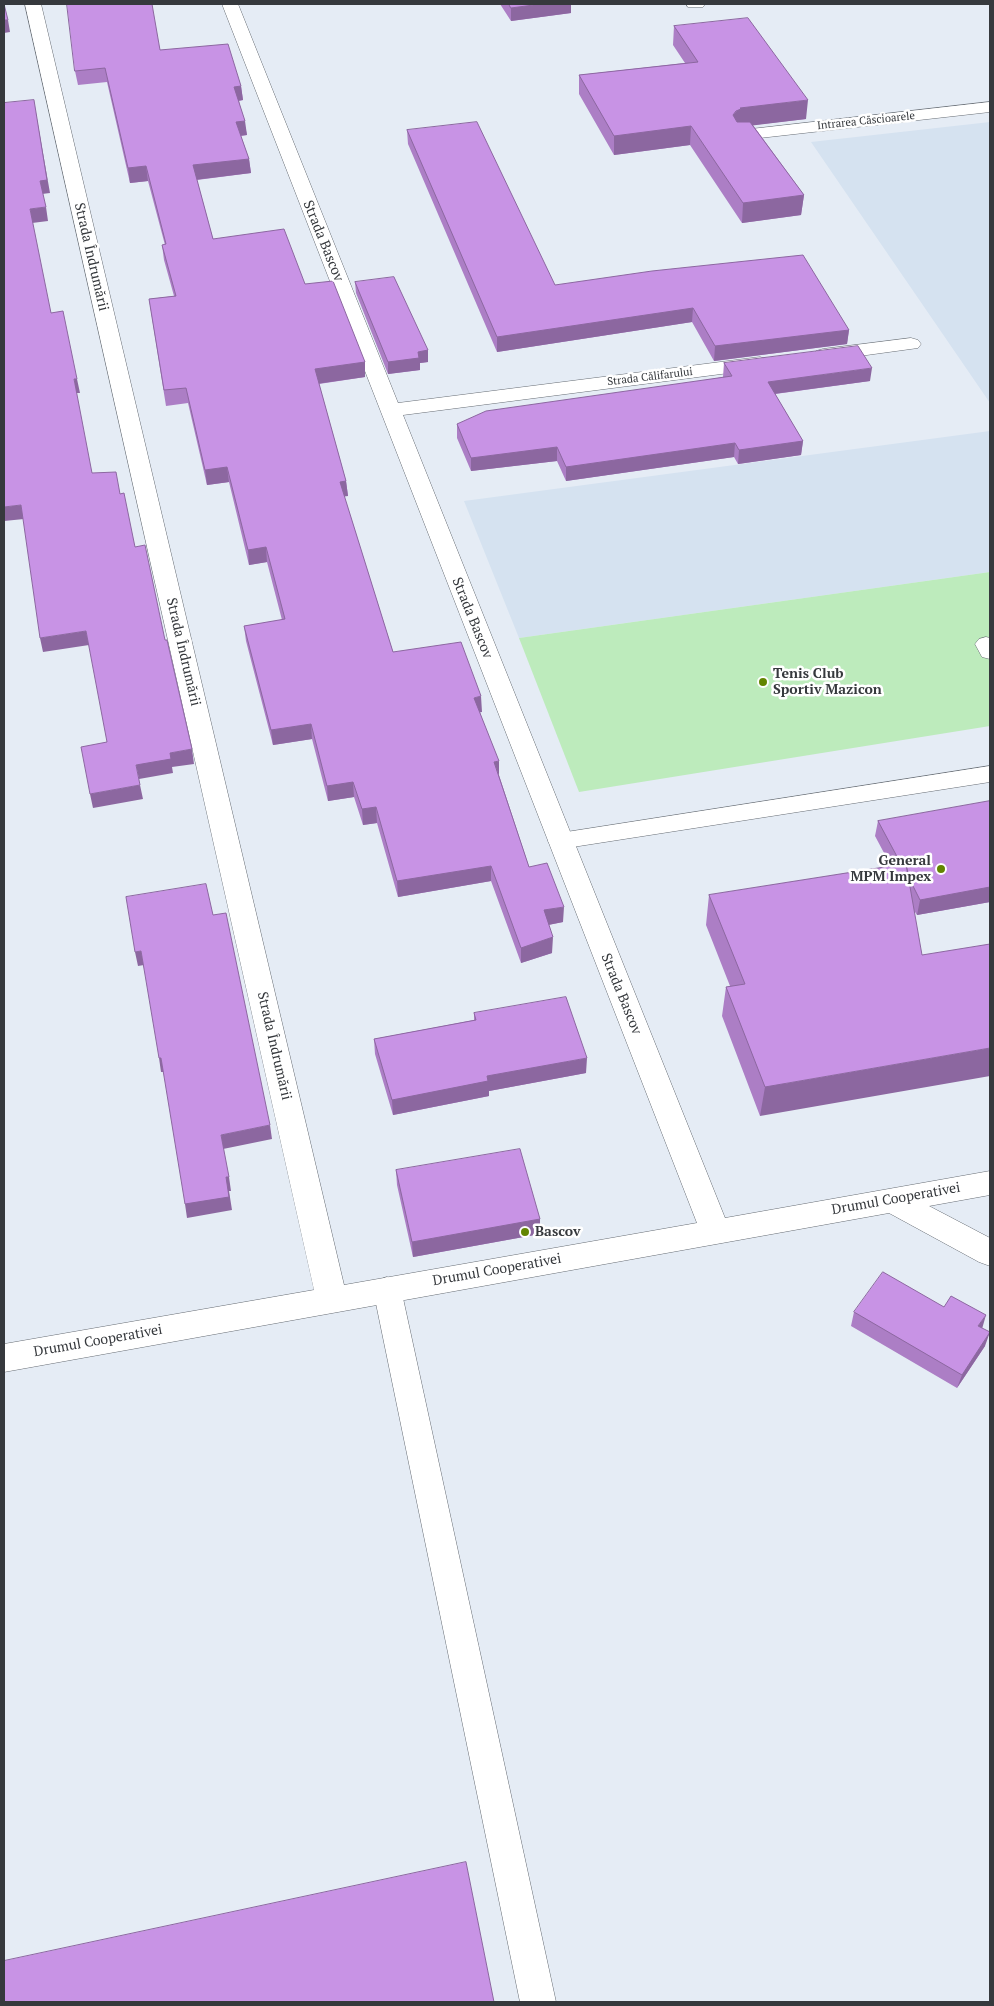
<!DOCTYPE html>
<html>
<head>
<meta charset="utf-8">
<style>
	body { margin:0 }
	#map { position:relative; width:994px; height:2006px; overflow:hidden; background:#e5ecf5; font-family:"PT Serif",serif }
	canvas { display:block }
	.frame { position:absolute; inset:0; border:5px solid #36393d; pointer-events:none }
</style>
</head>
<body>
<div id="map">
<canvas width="994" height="2006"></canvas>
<div class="frame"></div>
</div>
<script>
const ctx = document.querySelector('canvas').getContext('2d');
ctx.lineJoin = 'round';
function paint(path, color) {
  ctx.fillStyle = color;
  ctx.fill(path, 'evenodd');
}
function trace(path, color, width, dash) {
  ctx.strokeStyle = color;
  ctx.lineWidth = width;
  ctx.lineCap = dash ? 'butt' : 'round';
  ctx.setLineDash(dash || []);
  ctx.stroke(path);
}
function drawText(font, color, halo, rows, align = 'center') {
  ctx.font = font + ' "PT Serif",serif';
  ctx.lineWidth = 5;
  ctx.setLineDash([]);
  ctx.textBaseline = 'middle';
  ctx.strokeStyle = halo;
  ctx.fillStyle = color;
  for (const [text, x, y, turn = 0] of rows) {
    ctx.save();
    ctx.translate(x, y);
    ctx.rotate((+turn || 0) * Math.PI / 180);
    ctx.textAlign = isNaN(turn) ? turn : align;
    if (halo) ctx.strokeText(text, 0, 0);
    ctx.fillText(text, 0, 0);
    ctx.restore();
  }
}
paint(new Path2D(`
	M990,122v281l-179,-261z
	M990,431v141l-471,66 -55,-137z`), '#d5e2f0');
paint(new Path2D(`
	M990,572v154l-411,66 -60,-154z`), '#bdebbc');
const service = new Path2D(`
	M986,637l4,1v21l-8,-2 -7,-13 4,-5z
	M990,766v16l-430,67 -8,-2 -4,-6 4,-6 8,-2z
	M387,1277l10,4 4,8 155,713h-36l-147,-713 4,-8z`);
const minor = new Path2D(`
	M25,4h16l303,1281 353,-62 -475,-1219h16l160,399 362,-46 7,2 3,4 -3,4 -7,2 -357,46 322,803 265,-47v24l-61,11 61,32v28l-11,-4 -90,-49 -885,159v-28l310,-54z
	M686,4h19l-2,3h-15z
	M990,102v10l-248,28 -6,-1 -3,-4 3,-4 6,-1z
	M911,338l7,2 3,4 -3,4 -95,13 -7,-2 -3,-4 3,-4 7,-2z`);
trace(service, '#666c73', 1);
trace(minor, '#666c73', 1);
paint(service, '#fff');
paint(minor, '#fff');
paint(new Path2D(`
	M500,4h71v9l-60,8z
	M674,26l132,93 -53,6 51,70 -3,20 -59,8 -52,-78 -76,10 -35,-61v-19l106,-12 -12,-18z
	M160,50l81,36 2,14 -4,1 8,34 -6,1 8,23 2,14 -54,7 16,59 92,45 60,78v15l-46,7 27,97 2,15h-4l49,156 89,60h-2l19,63 30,92 34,55 -15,3 4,28 -31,10 -30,-82 -93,16 -21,-74 -14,2 -9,-28 -26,4 -16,-62 -39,6 -27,-104 -2,-15 38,-6 -15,-58 -18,3 -20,-83 -22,3 -19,-82 -22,3 -17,-107 25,-3 -10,-36 -2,-15h3l-17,-64 -18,2 -23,-101 -29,3 -3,-14z
	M407,130l148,155 294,45 -2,14 -133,17 -22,-39 -195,30 -89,-208z
	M355,282l73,68v12l-8,1v7l-32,4 -32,-81z
	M724,363l146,18 -95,13 28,47 -2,14 -63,9 -4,-7 -168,24 -9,-20 -86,10 -14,-33v-14l266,-47z
	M990,801v101l-73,13 -2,-3 -155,204 -38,-100 4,-29 4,-1 -24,-61 3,-30 182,-29 -16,-30 3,-15z
	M474,1013l112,60 -97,18v5l-96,19 -18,-61 -1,-15 100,-19z
	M396,1170l144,49v15l-127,23 -16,-72z
	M854,1312l128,16 3,18 -28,42 -106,-62z`), '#ac7ec5');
paint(new Path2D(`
	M541,4h30v9l-60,8v-13z
	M4,20h4l2,12 -6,1z
	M241,86l2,14 -7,1 -2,-14z
	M808,100l-2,19 -66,8 -7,-12 7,-7z
	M36,113l14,80 -8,1 -2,-13z
	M245,121l2,14 -10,1 -1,-14z
	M691,126l-1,19 -76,10v-19z
	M249,159l2,14 -57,7 -1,-15z
	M146,166l2,15 -18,2 -2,-15z
	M804,195l-3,20 -59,8 1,-20z
	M46,207l2,14 -16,2 -2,-14z
	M693,308l-1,14 -195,30v-15z
	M849,330l-2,14 -133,17 1,-15z
	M428,350v12l-8,1v7l-32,4v-12l30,-10z
	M365,362v15l-49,7 -1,-15z
	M872,368l-2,13 -104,14 2,-13z
	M74,379h3l3,14h-4z
	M803,441l-2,14 -63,9 1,-14z
	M735,443l-1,14 -168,24v-14z
	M557,447v14l-86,10v-13z
	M227,467l2,15 -22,3 -2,-15z
	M346,481l2,15 -7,1 -1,-15z
	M21,505l3,14 -20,2v-14z
	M266,547l1,15 -18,3 -1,-15z
	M86,631l3,14 -46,7 -3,-14z
	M481,696l1,16 -8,1v-15z
	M311,724l1,15 -39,6 -2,-15z
	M192,749l2,15 -22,3 1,6 -34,6 -3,-14 34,-12z
	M499,761v15l-5,-14z
	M353,782l1,15 -26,4 -1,-15z
	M140,785l3,14 -50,9 -3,-14z
	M376,807l1,16 -14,2 -1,-16z
	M491,866v15l-93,16 -1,-16z
	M990,887v15l-73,13 3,-15z
	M564,907l-1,15 -20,4 1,-16z
	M553,937l-1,16 -31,10v-15z
	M141,951l3,14 -6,1 -3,-14z
	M990,1048v28l-230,40 5,-29z
	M159,1058h2l3,14h-3z
	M587,1058l-1,15 -97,18v5l-96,19 -1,-15 95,-24z
	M270,1125l2,14 -49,10 -2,-14z
	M226,1177h3l2,14h-2l3,19 -45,8 -2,-14z
	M540,1219v15l-127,23 -1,-15z
	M986,1315l-4,14 -4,-3z
	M990,1332l-5,14 -28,42 5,-13z`), '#8c67a0');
const building = new Path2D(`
	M4,4l4,16h-4z
	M67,4h85l8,46 68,-6 13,42 -7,1 11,34 -9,1 13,37 -56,6 20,74 71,-10 21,55 28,-3 32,81 -50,7 31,112 -6,1 53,170 68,-10 20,54 -7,2 25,63 -5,1 35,105 18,-4 17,44 -20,3 9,27 -32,11 -30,-82 -94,15 -21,-74 -14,2 -9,-27 -26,4 -16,-62 -40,6 -27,-104 41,-7 -19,-72 -18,3 -21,-83 -22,3 -19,-82 -22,2 -15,-91 27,-3 -14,-51 4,-1 -20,-78 -18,2 -23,-100 -30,3z
	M509,4h32l-30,4z
	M748,18l60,82 -68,8 1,1 -5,2 -3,4 4,7h13l54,73 -61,8 -52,-77 -77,10 -35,-61 119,-13 -24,-36z
	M34,100l13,80 -7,1 6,26 -16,2 21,104 12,-2 14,68h-3l18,94 24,-1 4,22 4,-1 11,54 10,-2 20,95h2l25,109 -22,4 1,6 -35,6 4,20 -50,9 -9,-47 26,-5 -21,-111 -46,7 -19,-133 -17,2v-404z
	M477,122l78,163 97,-14 151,-16 46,75 -134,16 -22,-38 -196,29 -90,-207z
	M394,277l34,73 -10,2 1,6 -31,4 -33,-80z
	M858,346l14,22 -104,14 35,59 -64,9 -4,-7 -169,24 -9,-20 -86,11 -14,-34 29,-13 246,-35 -8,-13z
	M990,801v86l-70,13 -11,-22 -3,-14h-5l-23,-43z
	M906,864l16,91 68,-11v104l-225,39 -39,-100 19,-3 -36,-89z
	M206,884l7,31 13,-2 44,212 -49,10 8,42h-3l3,20 -44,7 -24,-146h-2l-18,-107 -6,1 -9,-55z
	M566,997l21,61 -100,18 1,5 -96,19 -18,-61 102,-19 -2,-7z
	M520,1149l20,70 -128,23 -16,-72z
	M883,1272l61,35 7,-11 35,19 -8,11 12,6 -28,43 -108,-63z
	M466,1862l28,140h-490v-41z`);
paint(building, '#c893e5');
trace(building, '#8c67a0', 1);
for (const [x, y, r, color] of [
	[763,682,5,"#628501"],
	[941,869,5,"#628501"],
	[525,1232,5,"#628501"]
]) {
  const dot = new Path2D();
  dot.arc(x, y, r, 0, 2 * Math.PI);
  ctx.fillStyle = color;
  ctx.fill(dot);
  trace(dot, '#fff', 2);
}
drawText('11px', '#36393d', '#fff', [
	["Intrarea Căscioarele",866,121,-6],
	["Strada Călifarului",650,377,-7]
]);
drawText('14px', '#36393d', '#fff', [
	["Strada Bascov",323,241,68],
	["Strada Îndrumării",91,257,77],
	["Strada Bascov",472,618,68],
	["Strada Îndrumării",183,652,77],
	["Strada Bascov",621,994,68],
	["Strada Îndrumării",274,1046,77],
	["Drumul Cooperativei",896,1199,-10],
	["Drumul Cooperativei",497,1270,-10],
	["Drumul Cooperativei",98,1341,-10]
]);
drawText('bold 14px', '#36393d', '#fff', [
	["Tenis Club",773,674],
	["Sportiv Mazicon",773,690],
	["General",931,861,"right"],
	["MPM Impex",931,877,"right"],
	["Bascov",535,1232]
], 'left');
</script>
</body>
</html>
